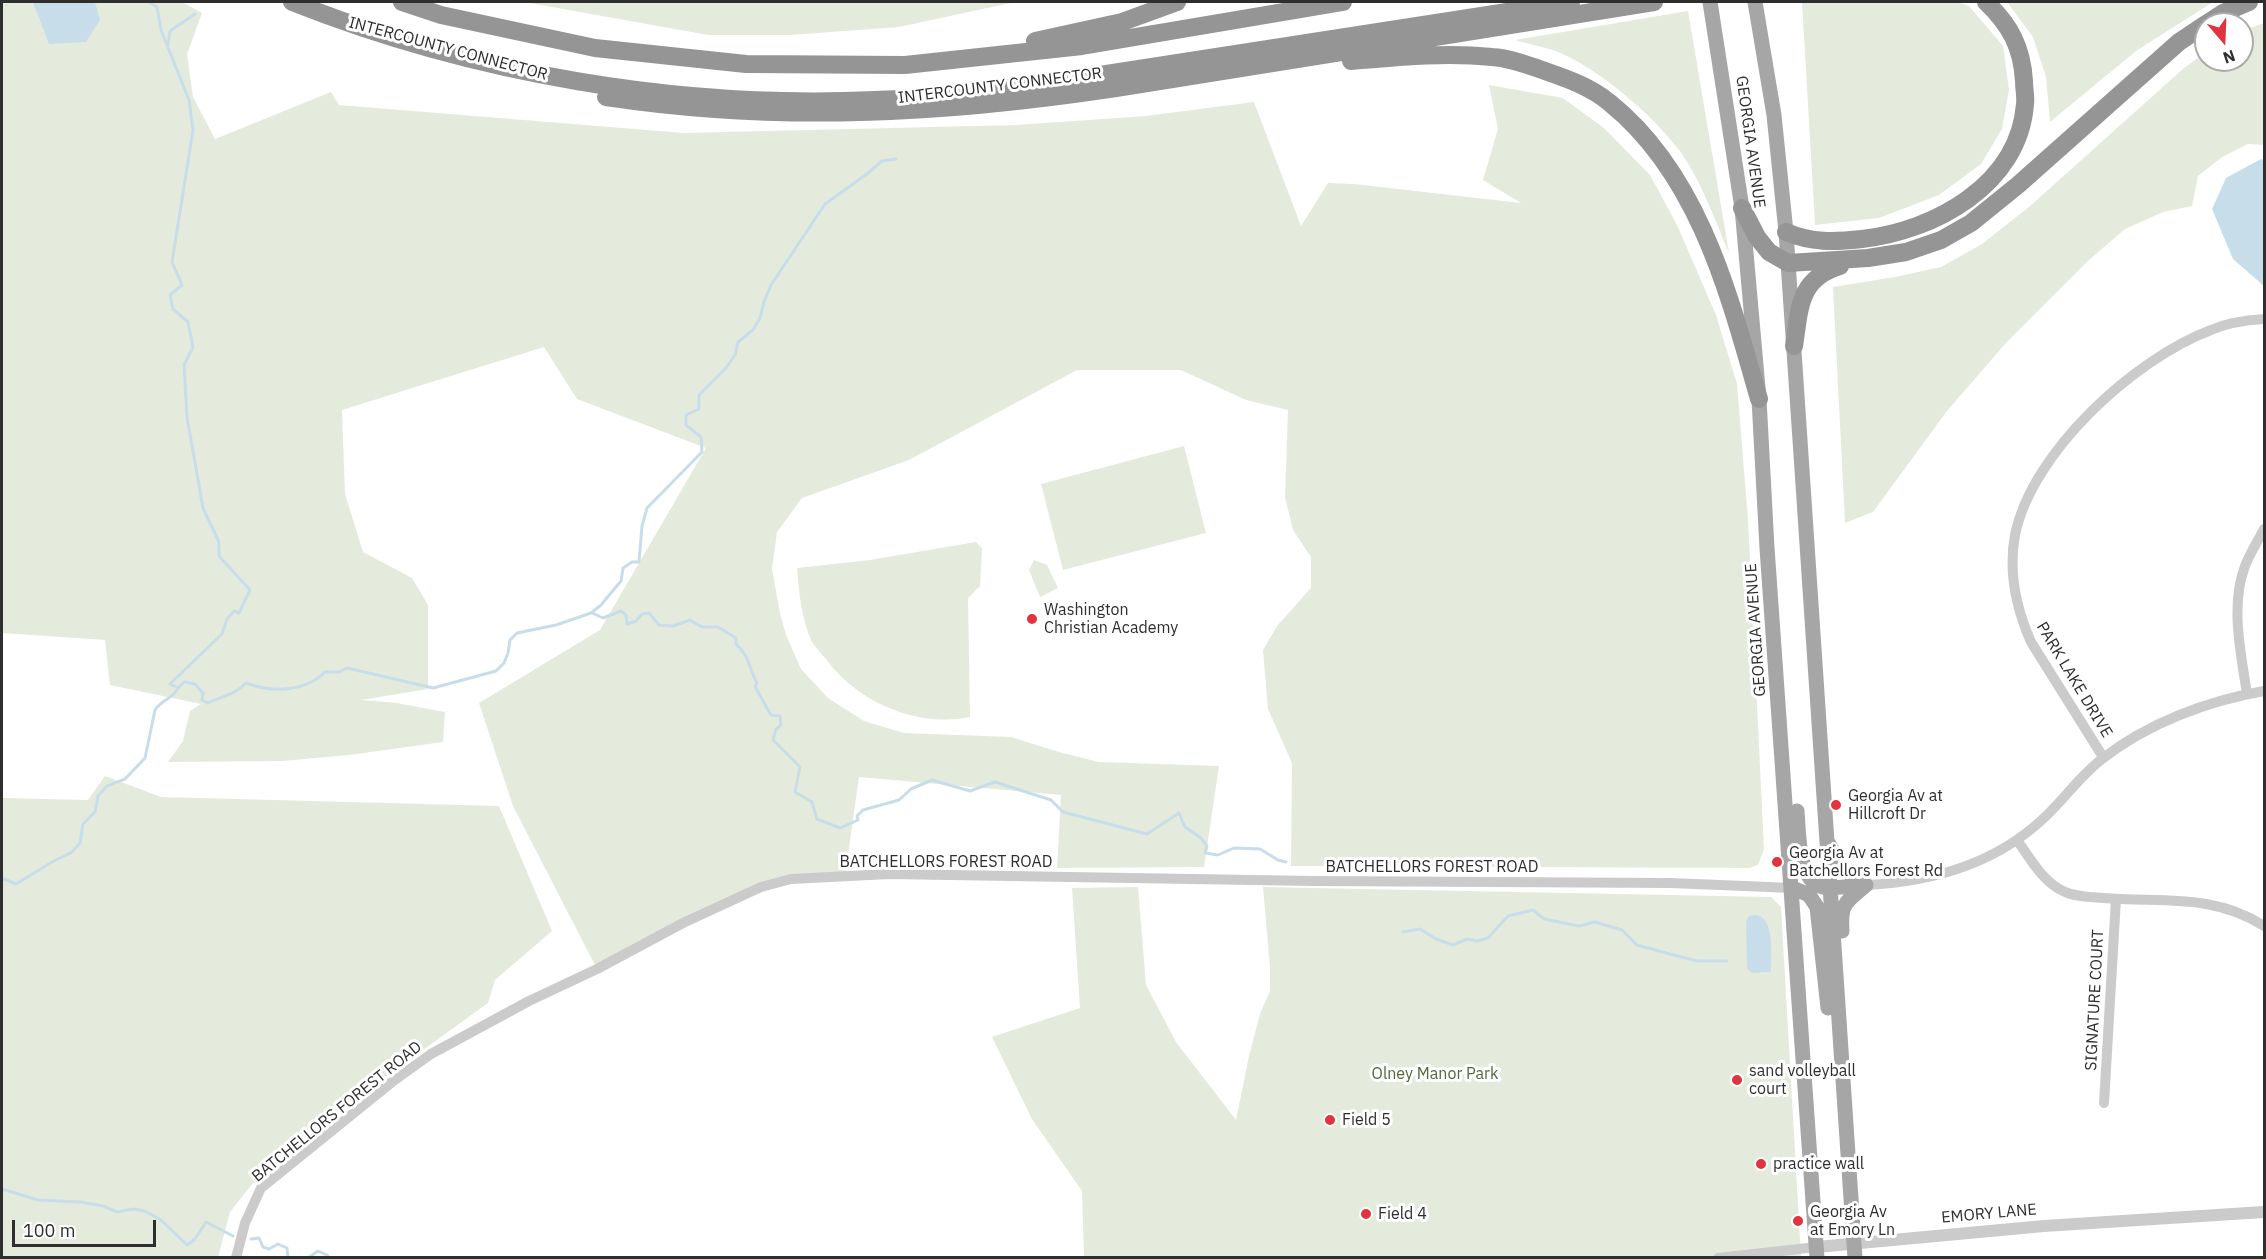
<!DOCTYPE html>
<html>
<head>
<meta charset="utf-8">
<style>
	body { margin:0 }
	#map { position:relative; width:2266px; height:1259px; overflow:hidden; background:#fff; font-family:"IBM Plex Sans",sans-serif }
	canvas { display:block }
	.frame { position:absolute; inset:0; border:3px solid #2e2e2e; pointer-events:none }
	.north { position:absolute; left:2194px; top:12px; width:60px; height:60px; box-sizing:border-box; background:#fff; border:2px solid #ababab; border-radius:50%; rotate:161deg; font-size:16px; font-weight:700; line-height:24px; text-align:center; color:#2e2e2e }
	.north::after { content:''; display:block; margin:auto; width:21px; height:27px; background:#e13440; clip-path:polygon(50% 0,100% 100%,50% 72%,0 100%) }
	.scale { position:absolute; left:12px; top:1220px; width:144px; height:27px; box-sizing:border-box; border:3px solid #2e2e2e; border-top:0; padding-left:8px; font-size:18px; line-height:21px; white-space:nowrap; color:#2e2e2e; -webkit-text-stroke:4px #fff; paint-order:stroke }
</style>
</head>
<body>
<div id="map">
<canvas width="2266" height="1259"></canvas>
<div class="frame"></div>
<div class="north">N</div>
<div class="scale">100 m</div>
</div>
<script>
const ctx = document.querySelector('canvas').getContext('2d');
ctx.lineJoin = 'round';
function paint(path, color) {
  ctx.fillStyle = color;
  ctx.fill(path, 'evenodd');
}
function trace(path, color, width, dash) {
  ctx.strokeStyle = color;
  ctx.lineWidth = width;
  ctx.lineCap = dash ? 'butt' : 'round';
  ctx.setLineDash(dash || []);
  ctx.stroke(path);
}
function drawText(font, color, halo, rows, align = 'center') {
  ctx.font = font + ' "IBM Plex Sans",sans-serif';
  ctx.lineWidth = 6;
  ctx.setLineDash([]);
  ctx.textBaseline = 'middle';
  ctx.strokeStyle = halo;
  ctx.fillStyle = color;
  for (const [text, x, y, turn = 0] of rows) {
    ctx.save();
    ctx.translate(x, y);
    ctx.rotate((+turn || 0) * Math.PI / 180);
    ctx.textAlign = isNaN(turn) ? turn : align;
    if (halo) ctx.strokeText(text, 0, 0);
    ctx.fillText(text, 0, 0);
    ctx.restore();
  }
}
paint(new Path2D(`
	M2,2h180l20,11 -15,41 6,43 22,42 116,-47 8,13 345,28 332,-8 130,-9 108,-14 47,124 27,-43 26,1 167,19 -38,-23 15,-51 -9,-44 74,13 41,30 46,47 27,50 39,90 21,69 11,136 16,329 -6,16 -9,3 -458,-2 1,-103 -24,-54 -5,-59 14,-24 34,-38v-31l-18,-27 -8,-33 3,-87 -42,-10 -65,-30h-104l-168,90 -107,38 -25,34 -5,37 8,44 6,22 15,34 27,29 36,23 40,12 107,4 48,15 40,10 120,4 -15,101 -147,1 4,-73 -202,-18 -14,100 -84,10 -164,82 -84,-163 -34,-103 121,-73 106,-182 -129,-49 -33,-52 -202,63 3,84 18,58 49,26 16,27v84l-67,11 36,3 48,9 -2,30 -94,13 -67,6 -114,1 15,-21 7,-30 11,-7 -91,-19 -5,-45 -103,-7z
	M524,2h491l-116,25 -108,8h-83z
	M1802,2h155l12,4 34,40 6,44 -7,39 -21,35 -42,31 -60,23 -64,7z
	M2007,2h206l-77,49 -86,71 -4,-45 -13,-40z
	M1688,11l41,242c-15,-35 -28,-73 -50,-103 -27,-35 -72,-74 -112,-94 -15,-8 -35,-11 -52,-16z
	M2264,23v122l-16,-1 -26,13 -24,19 -6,30 -29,6 -38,17 -36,31 -84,84 -58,67 -74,101 -28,11 -12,-236 62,-10 46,-10 41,-23 47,-37 155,-139 22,-16v8h36v-29z
	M1184,446l22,87 -143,37 -22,-86z
	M976,542l6,6 -2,38 -12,12 2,119c-54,11 -113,-15 -145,-59 -5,-6 -11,-12 -14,-18 -10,-23 -12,-48 -14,-72l73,-8z
	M1034,560l13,5 11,23 -18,9 -11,-27z
	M105,776l56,21 338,9 53,125 -57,49 -7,23 -216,156 -42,53 -12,45h-216v-459l86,2z
	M1138,887l8,98 30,57 60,78 13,-64 11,-42 10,-23v-24l-7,-80 508,10 10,10 20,350h-717l-2,-66 -50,-72 -40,-82 88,-29 -8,-120z`), '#e4ebdc');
paint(new Path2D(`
	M33,2h62l5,18 -14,22 -37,2z
	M2261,159l3,1v126l-31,-27 -21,-50 14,-31z
	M1755,915c20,0 16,41 16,57l-19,1 -5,-4 -1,-48 3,-5z`), '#c8ddea');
trace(new Path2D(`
	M168,44l2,-13 25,-17
	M592,613l11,5 18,-7 5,4 1,9 9,-3 6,-7 7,-1 10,12 14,1 17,-6 12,7h16l18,11v6c13,11 13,24 21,39l-2,4c7,10 10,19 16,28l9,1 1,9 -5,4 -3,11 27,27 -5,25 17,10 5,17 23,9 18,-8 -1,-4 6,-6 36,-10 12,-11 21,-9 38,11 25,-9 56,18 12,12 84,22 32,-21 6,14 16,11 6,8 -2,7 13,2 16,-7 26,1 18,11 8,2
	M178,688l6,-6 11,2 8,9 -1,7 6,3c16,-8 25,-7 38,-20 26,10 59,9 79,-11h14l8,-4 86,20 63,-17 8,-8 4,-10 2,-13 7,-7 39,-8 35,-12 10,-8 20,-24 2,-13 9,-6h7l3,-36 5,-18 55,-56 -1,-15 -15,-12v-10l13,-6v-14l27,-27 9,-13 3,-13 15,-12 7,-12 4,-16 7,-17 54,-81 42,-30 15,-13 14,-2
	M2,881l2,-2 12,5 36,-22 20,-10 8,-9 3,-19 12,-12 3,-16 9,-10 18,-7 20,-21 10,-48c6,-10 19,-12 23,-22l-8,-4 52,-50 5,-15 7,-8 5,2 11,-23 -31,-34v-14l-16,-34 -16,-91 -3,-52 9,-18 -5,-25 -15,-13 -3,-14 12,-10 -10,-23 21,-132 -4,-30 -28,-70 -4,-23 -8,-5
	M1403,932l17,-3 16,10 17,6 14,-6 10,2 11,-3 20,-22 25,-6 11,9 35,7 16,-4 27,8 15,15 29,8 31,8h30
	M2,1189l36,11 42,2 23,4 14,6 16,-3 12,2 16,9 26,25 8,-6 11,-17 27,14
	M251,1239l8,-1 4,9 6,2 9,-5 9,4 1,10
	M308,1258l10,-7 9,4 2,3`), '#c8ddea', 3);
trace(new Path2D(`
	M2247,694c-6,-40 -17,-89 -2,-128 5,-13 13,-25 19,-37
	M2103,757l-72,-115c-15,-34 -23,-69 -16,-107 17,-83 119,-176 196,-205 16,-7 36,-10 53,-11
	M2017,840c13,18 25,41 46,51 12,6 27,6 40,7 59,5 109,-5 161,28
	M1866,885c65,-3 130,-21 179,-68 20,-19 35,-41 57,-58 46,-36 105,-58 162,-68
	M2104,1103l12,-204
	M236,1258l9,-35 16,-35 131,-106 39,-28 98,-53 68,-32 86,-46 78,-36 30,-8 98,-5 424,7 358,2 122,5
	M1718,1258l99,-11`), '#cbcbcb', 10);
trace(new Path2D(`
	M1817,1247l227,-21 220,-14`), '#cbcbcb', 12);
trace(new Path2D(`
	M1710,2l32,206 17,191 8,149 50,710
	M1755,2l19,113 12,117 69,1026
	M1797,811c2,21 0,70 26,76 13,2 29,-1 43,-2
	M1829,844l14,26 12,6 11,9
	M1793,888l16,7 8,12 11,101
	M1842,931c-2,-28 4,-29 24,-46`), '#a6a6a6', 15);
trace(new Path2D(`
	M292,2c181,72 388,107 583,98 56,-2 112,-9 167,-16l529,-82
	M402,2l39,13 154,33 151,16 159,1 177,-19 261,-44
	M2206,24l17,-11 26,-11
	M1035,41l87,-19 55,-20
	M1351,61c46,-4 94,-9 141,-4 17,1 36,8 53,14 23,8 46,16 65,32 89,72 119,191 149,296
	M606,97c174,26 337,17 510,-9l538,-86
	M1742,208l15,29 12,15 19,11 80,-5 38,-6 35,-12 30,-17 47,-38 161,-143 27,-18
	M1786,232c26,11 48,10 76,7 72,-8 157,-54 163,-135 1,-7 -1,-15 -1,-23 -2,-34 -14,-56 -38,-79
	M1794,346c6,-38 4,-67 46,-80`), '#959595', 18);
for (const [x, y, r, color] of [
	[1032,619,6,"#e13440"],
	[1836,805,6,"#e13440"],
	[1777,862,6,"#e13440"],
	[1737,1080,6,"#e13440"],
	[1330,1120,6,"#e13440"],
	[1761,1164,6,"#e13440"],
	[1366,1214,6,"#e13440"],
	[1798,1221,6,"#e13440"]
]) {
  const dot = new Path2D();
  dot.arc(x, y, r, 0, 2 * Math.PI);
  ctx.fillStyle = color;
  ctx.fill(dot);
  trace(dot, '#fff', 2);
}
drawText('16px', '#2e2e2e', '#fff', [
	["INTERCOUNTY CONNECTOR",448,49,15],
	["INTERCOUNTY CONNECTOR",1000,86,-7],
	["GEORGIA AVENUE",1750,142,82],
	["GEORGIA AVENUE",1756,630,-94],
	["PARK LAKE DRIVE",2074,680,59],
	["BATCHELLORS FOREST ROAD",946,862],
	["BATCHELLORS FOREST ROAD",1432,867],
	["SIGNATURE COURT",2095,1000,-87],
	["BATCHELLORS FOREST ROAD",337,1112,-39],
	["EMORY LANE",1989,1214,-5]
]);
drawText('16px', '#2e2e2e', '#fff', [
	["Washington",1044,610],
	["Christian Academy",1044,628],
	["Georgia Av at",1848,796],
	["Hillcroft Dr",1848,814],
	["Georgia Av at",1789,853],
	["Batchellors Forest Rd",1789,871],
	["sand volleyball",1749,1071],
	["court",1749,1089],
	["Field 5",1342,1120],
	["practice wall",1773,1164],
	["Georgia Av",1810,1212],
	["at Emory Ln",1810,1230],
	["Field 4",1378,1214]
], 'left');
drawText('16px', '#51683c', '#fff', [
	["Olney Manor Park",1435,1074]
]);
</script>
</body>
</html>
